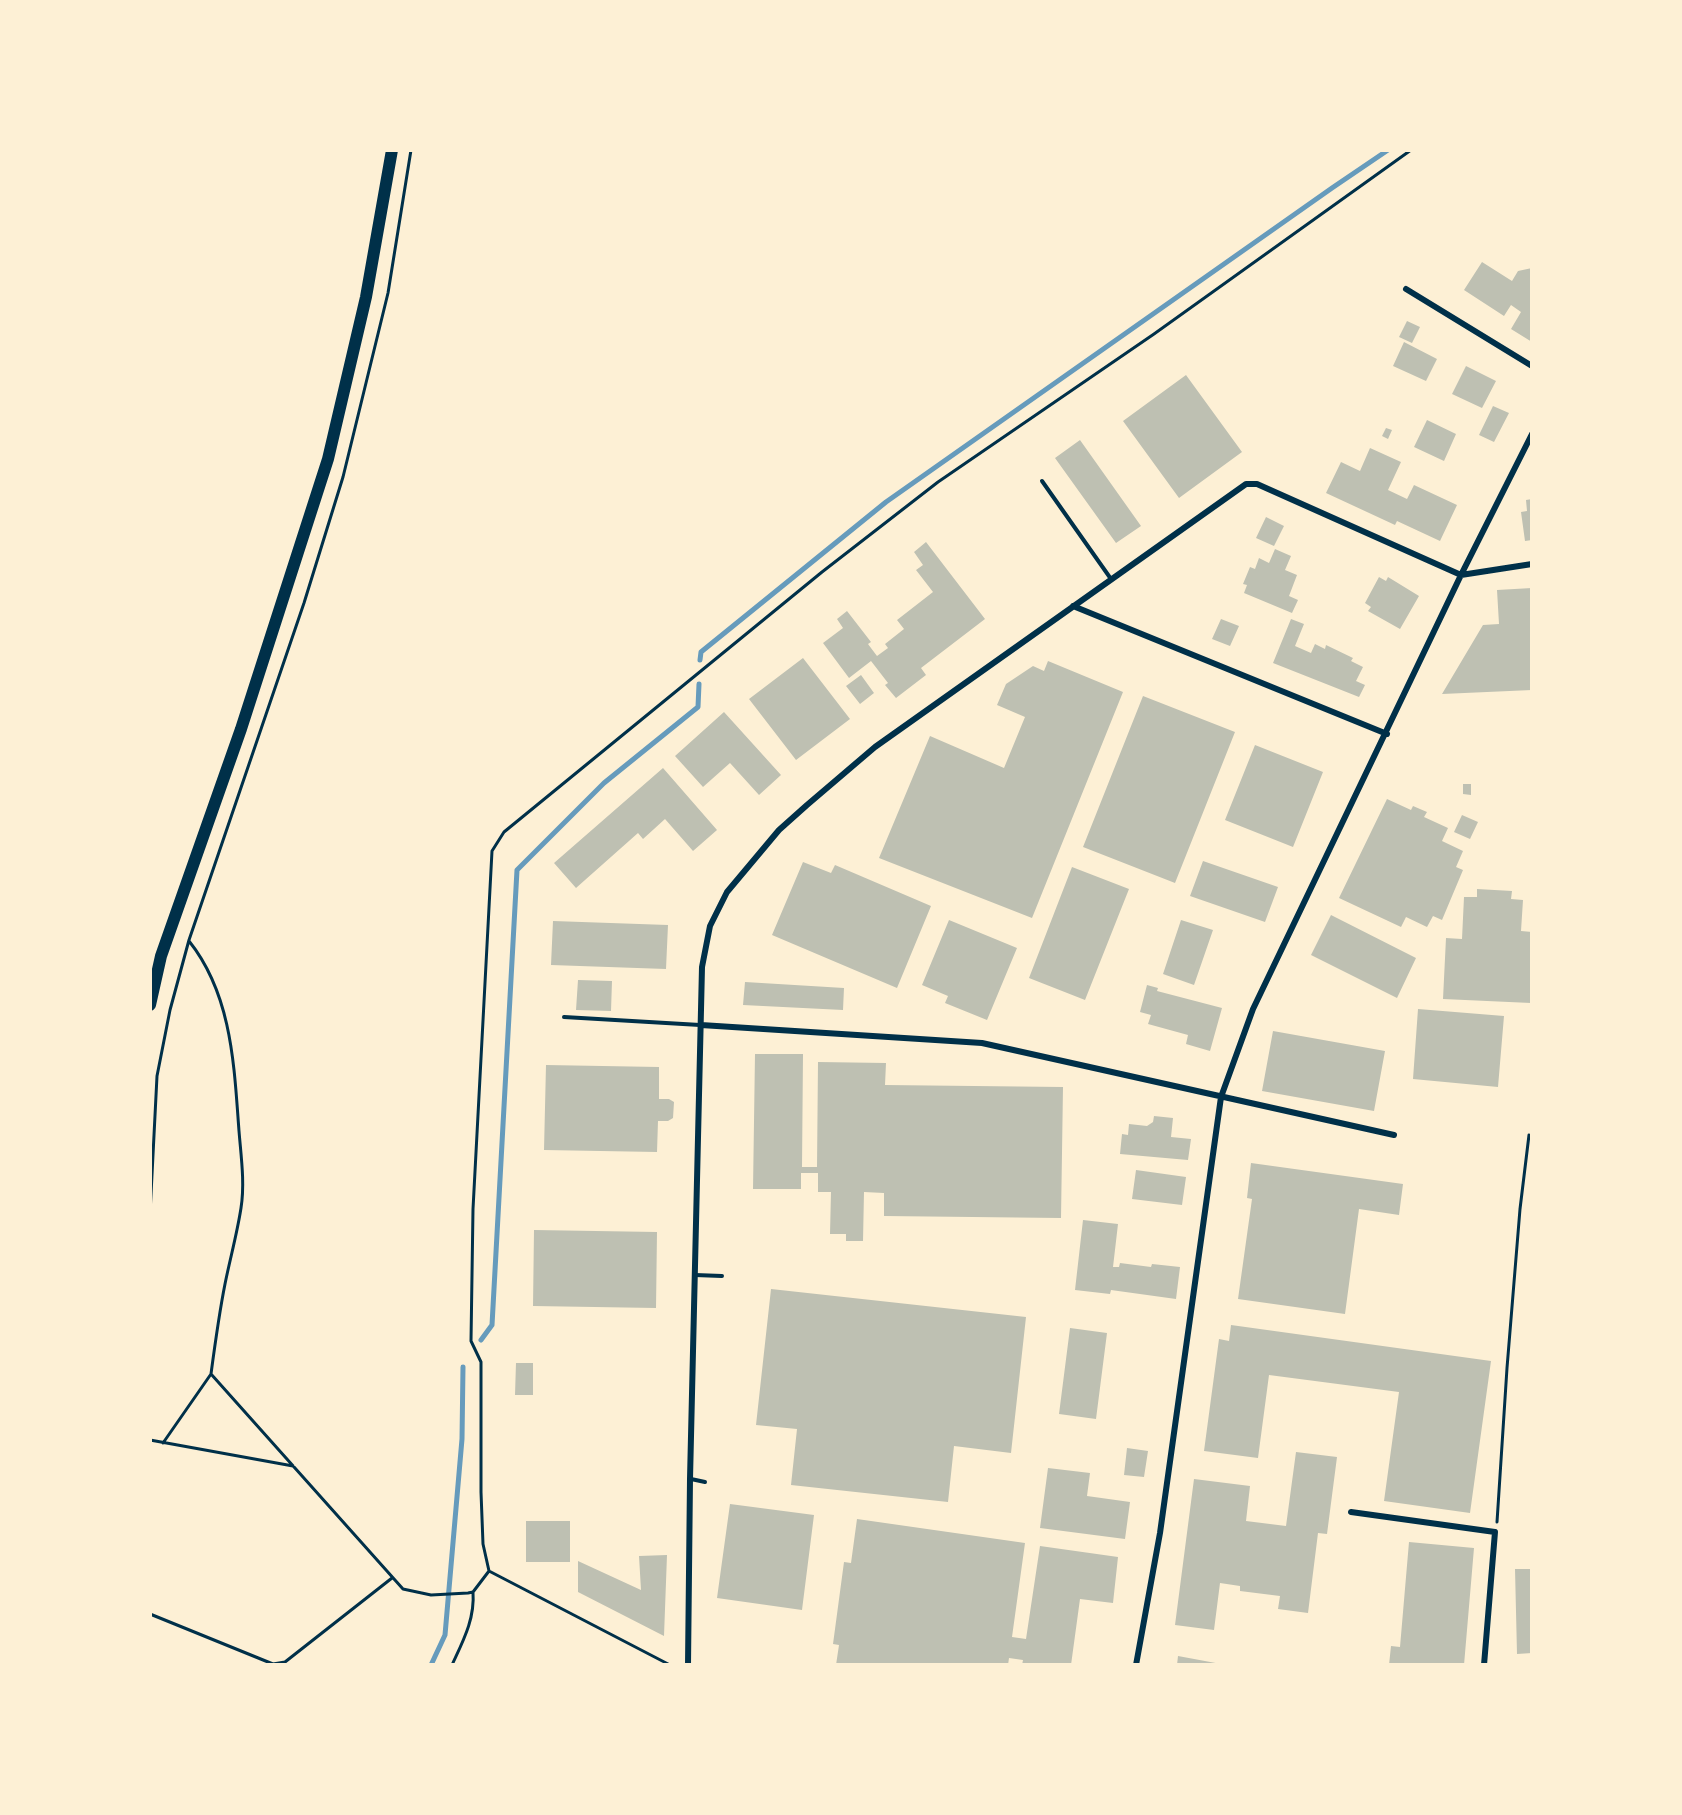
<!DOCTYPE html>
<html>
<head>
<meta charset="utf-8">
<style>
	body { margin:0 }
	#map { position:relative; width:1682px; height:1815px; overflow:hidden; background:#fdf0d5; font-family:Inter,sans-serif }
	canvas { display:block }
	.frame { position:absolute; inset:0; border:152px solid #fdf0d5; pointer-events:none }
</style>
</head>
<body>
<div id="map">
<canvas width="1682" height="1815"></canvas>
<div class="frame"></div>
</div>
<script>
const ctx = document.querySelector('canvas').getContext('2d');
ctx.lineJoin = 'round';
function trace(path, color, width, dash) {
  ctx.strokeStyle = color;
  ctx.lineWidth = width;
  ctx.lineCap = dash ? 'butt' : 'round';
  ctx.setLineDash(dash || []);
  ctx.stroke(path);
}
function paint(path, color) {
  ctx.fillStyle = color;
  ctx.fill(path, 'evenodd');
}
trace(new Path2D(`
	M700,660l1,-8 185,-150 446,-314 56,-38
	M481,1340l11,-15 25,-455 87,-87 94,-76 1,-23
	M431,1665l14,-30 17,-196 1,-72`), '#669bbc', 5);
paint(new Path2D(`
	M1482,262l30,19 6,-10 14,-3v74l-21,-13 10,-17 -10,-7 -7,11 -40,-26z
	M1407,321l13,6 -8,16 -13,-6z
	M1404,342l33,17 -11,22 -33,-15z
	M1466,366l30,15 -14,27 -30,-14z
	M1186,375l56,77 -63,46 -56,-77z
	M1493,406l16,7 -15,29 -15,-7z
	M1427,420l29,14 -12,27 -30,-14z
	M1386,428l6,2 -4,9 -6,-3z
	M1080,440l61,86 -25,17 -61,-85z
	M1370,448l31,14 -13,28 19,9 7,-14 43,20 -17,36 -43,-20 -2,4 -69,-32 15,-31 19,9z
	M1532,499v41l-7,1 -4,-29 6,-1 -1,-11z
	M1266,517l18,9 -10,20 -18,-8z
	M926,542l59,77 -64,49 5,7 -30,23 -11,-13 3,-2 -17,-22 -22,17 -26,-35 20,-15 -6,-9 10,-8 24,31 -3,2 9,12 11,-8 -3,-4 19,-15 -7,-9 36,-28 -17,-22 7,-5 -9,-13z
	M1275,549l16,7 -6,14 12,5 -8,21 9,4 -6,13 -48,-20 3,-8 -4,-1 7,-17 5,2 4,-11 10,5z
	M1379,577l7,4 2,-4 31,19 -19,33 -32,-18 3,-4 -6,-4z
	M1532,588v102l-90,4 41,-69 16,-1 -2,-34z
	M1221,619l18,7 -9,20 -18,-7z
	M1291,619l13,5 -9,22 16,7 4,-9 10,5 1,-4 27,13 -2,3 12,6 -7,14 9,4 -6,12 -86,-34z
	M803,658l47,61 -54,41 -47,-61z
	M1048,661l75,31 -91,226 -153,-60 51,-122 74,32 21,-51 -28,-12 9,-21 27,-18 11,5z
	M861,675l13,18 -14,11 -14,-18z
	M1143,696l92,36 -60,151 -92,-36z
	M724,712l57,63 -22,20 -29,-32 -27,24 -28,-31z
	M1255,745l68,27 -30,75 -68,-27z
	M663,768l54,62 -24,21 -28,-32 -22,20 -5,-6 -62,55 -22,-25z
	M1463,784h8v11l-8,-1z
	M1387,799l24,11 2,-4 14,6 -3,5 24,11 -6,13 21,10 -7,16 7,3 -21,50 -9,-4 -6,11 -21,-10 -5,10 -62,-29z
	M1462,815l16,7 -8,17 -16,-7z
	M1203,861l75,26 -13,35 -75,-26z
	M803,862l28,11 4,-8 96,41 -34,82 -125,-53z
	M1072,867l57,22 -44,111 -56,-22z
	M1477,889l35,2 -1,8 12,1 -2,31 11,1 -1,71 -88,-4 3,-61 16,1 2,-42h13z
	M1331,915l85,43 -19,40 -86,-43z
	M949,920l68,28 -30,72 -42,-17 3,-7 -26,-11z
	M1181,920l32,10 -19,55 -31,-11z
	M553,921l115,4 -2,44 -115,-4z
	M578,980l34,1 -1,30 -35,-1z
	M745,982l99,6 -1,22 -100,-5z
	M1147,985l11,3 -1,3 65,17 -12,43 -24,-7 2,-9 -40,-11 3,-9 -11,-3z
	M1418,1009l86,7 -6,71 -85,-8z
	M1273,1031l112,20 -11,60 -112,-20z
	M755,1054h48l-1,113h15l1,-105 68,1 -1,22 178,2 -2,131 -177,-2v-23l-20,-1 -1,49h-17v-7h-16l1,-42h-13v-19h-17v16h-48z
	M546,1065l113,2v32h10l5,3 -1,16 -5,3h-10l-1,31 -113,-2z
	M1154,1116l19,2 -2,19 20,2 -3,21 -68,-6 2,-20 6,1 1,-11 18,2 6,-4z
	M1251,1163l152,21 -4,31 -40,-6 -14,105 -107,-15 14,-100 -5,-1z
	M1136,1170l50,7 -4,28 -50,-6z
	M1083,1220l35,4 -5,43h6l1,-4 31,4 1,-3 28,3 -4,32 -65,-9 -1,4 -35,-4z
	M534,1230l123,2 -1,76 -123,-2z
	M771,1289l255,28 -15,136 -57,-7 -6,56 -157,-17 6,-56 -41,-4z
	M1231,1325l260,36 -21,152 -86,-12 15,-109 -130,-17 -11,83 -54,-7 15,-112 10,2z
	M1070,1328l37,5 -11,86 -37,-5z
	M516,1363h17v32h-18z
	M1127,1448l21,3 -4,26 -20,-2z
	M1296,1452l41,5 -10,77 -9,-1 -10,80 -30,-4 2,-13 -40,-5v-5l-20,-3 -6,47 -39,-5 19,-146 56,7 -4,35 40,5z
	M1048,1468l42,5 -3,23 43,6 -5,37 -85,-11z
	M730,1504l84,11 -12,95 -85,-12z
	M857,1519l168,24 -13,94 14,2 14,-93 78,11 -5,46 -33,-4 -9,66h-49l1,-5 -14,-2 -1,7h-172l3,-20 -6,-1 11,-82 7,1z
	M526,1521h44v41h-44z
	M1409,1542l65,6 -10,117h-75l2,-19 9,1z
	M667,1555l-3,81 -86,-44v-31l63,29 -2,-34z
	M1515,1569h17v84l-15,1z
	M1178,1656l43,8v1h-44z`), '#bec0b2');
trace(new Path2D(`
	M189,941c43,54 45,124 50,190 2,25 6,52 2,77 -4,26 -11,51 -16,76 -6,30 -10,60 -14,90l192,215 28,6 37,-2 5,-1 16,-21 181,94
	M150,1214l7,-138 13,-66 19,-70 115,-337 39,-126 45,-184 23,-143
	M150,1440l143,26
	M163,1443l48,-69
	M1497,1522l10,-154 13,-159 9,-74
	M489,1571l-6,-27 -2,-52v-130l-10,-21 2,-132 19,-358 12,-19 318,-260 116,-90 216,-148 257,-184
	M150,1614l123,50 12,-2 107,-84
	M452,1665c11,-24 23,-46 21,-73`), '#003049', 3);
trace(new Path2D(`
	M1042,481l69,98
	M564,1017l136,8
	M695,1275l27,1
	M691,1479l14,3`), '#003049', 4);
trace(new Path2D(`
	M1406,289l126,77
	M1073,606l314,128
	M701,1025l281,18 412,92
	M1351,1512l144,20 -11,133
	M688,1665l2,-186 12,-512 8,-41 17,-34 52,-62 28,-25 68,-58 371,-263h11l204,91 71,-11
	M1136,1665l24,-132 61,-436 32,-88 208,-434 71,-141`), '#003049', 6);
trace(new Path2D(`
	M150,1005l11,-49 80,-227 87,-270 38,-162 26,-147`), '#003049', 12);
</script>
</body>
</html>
